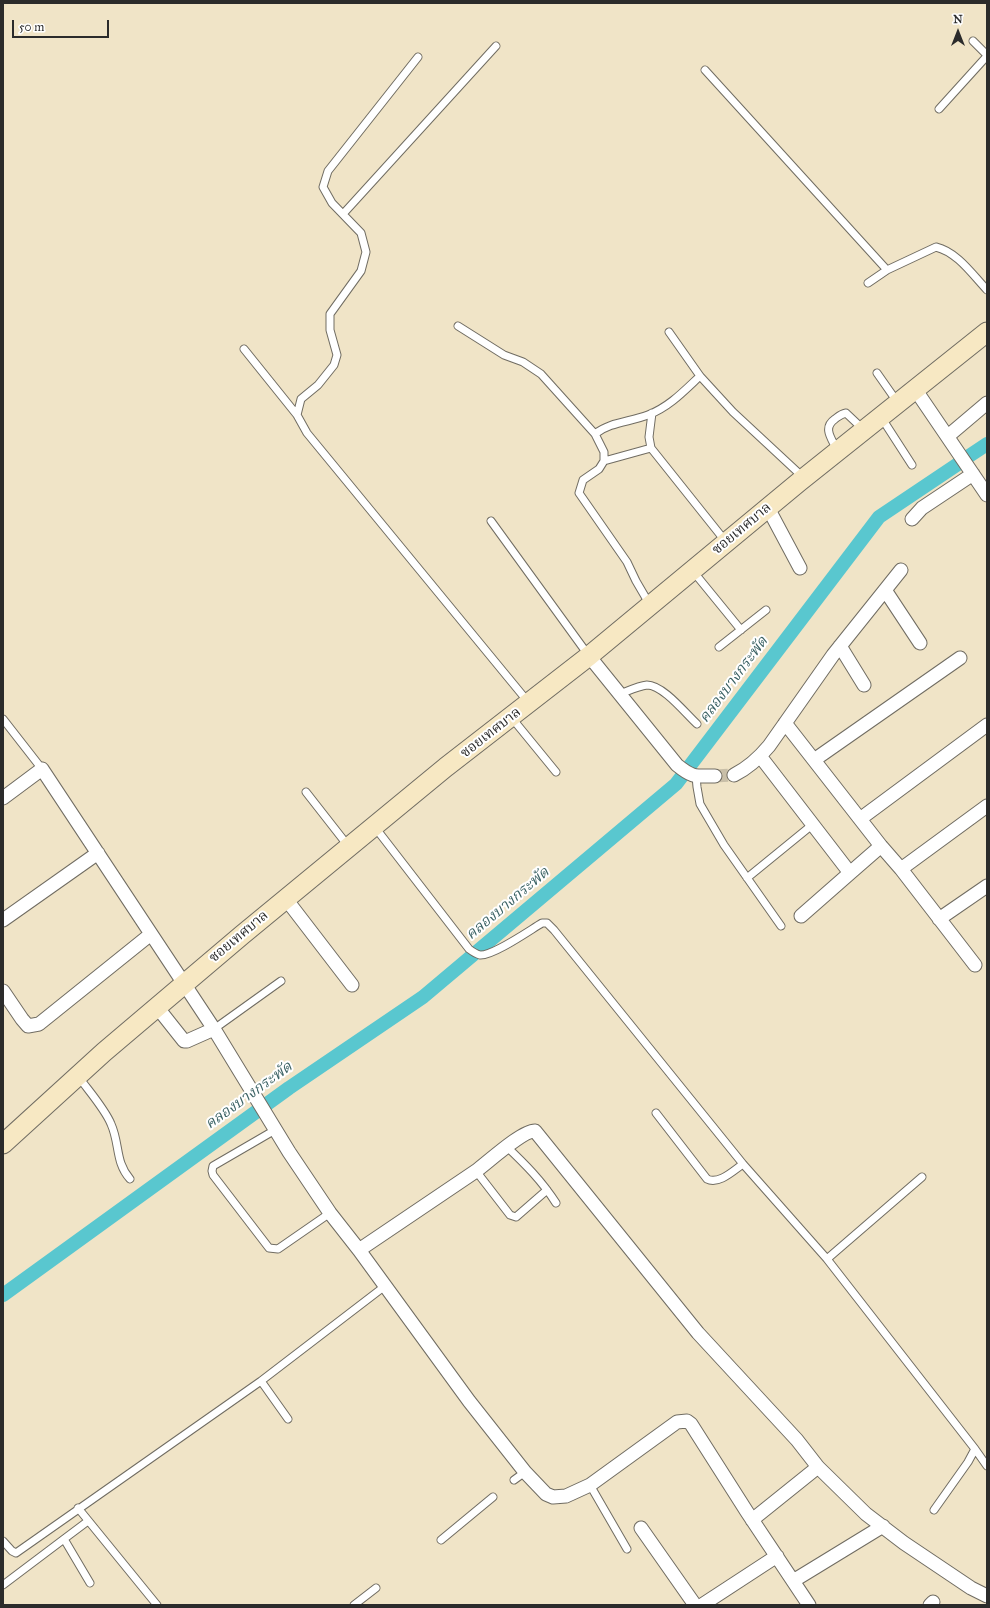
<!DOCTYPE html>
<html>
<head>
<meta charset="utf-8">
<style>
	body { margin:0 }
	#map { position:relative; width:990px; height:1608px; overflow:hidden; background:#f0e4c7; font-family:"IM FELL Great Primer",serif }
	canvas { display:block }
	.frame { position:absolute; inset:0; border:4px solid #2b2b2b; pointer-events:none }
	.north { position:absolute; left:938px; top:12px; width:40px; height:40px; -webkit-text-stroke:3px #fff; paint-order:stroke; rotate:0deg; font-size:11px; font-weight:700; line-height:16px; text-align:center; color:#2b2b2b }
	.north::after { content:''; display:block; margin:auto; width:14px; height:18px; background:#2b2b2b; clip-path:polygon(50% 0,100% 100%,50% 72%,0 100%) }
	.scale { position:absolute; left:12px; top:20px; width:97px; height:18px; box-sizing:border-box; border:2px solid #2b2b2b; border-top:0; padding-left:5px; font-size:12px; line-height:14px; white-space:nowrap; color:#2b2b2b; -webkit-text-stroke:3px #fff; paint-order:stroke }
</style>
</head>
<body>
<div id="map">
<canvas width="990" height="1608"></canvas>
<div class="frame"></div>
<div class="north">N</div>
<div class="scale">50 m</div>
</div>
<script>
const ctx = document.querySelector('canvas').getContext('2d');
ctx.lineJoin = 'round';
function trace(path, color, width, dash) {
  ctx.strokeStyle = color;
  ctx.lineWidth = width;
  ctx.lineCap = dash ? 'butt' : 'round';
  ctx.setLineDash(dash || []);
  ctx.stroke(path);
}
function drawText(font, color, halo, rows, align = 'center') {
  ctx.font = font + ' "IM FELL Great Primer","Noto Serif Thai",serif';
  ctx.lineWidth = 4;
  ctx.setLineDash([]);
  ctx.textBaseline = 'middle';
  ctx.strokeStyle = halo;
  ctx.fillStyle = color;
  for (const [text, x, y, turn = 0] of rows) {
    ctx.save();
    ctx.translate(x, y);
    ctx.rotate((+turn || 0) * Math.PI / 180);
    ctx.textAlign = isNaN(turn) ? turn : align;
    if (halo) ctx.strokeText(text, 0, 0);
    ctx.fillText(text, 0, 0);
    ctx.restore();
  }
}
trace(new Path2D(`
	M966,458l21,-14
	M3,1295l286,-207 134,-91 253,-213 203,-267 82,-55`), '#59c7cf', 14);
trace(new Path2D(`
	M715,776l19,-1`), '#c9bfa8', 13, [13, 6]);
const lane = new Path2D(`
	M973,41l14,14
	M418,57l-90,114 -5,16 9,16 29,30 5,19 -5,19 -31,43v16l7,25 -3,10 -16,20 -17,14 -4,16 10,18 222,270
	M705,70l182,200
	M939,109l48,-53
	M343,214l153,-168
	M868,283l19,-13 49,-23c21,5 36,27 51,43
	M458,326l46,29 19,7 18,12 54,60 9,18v9l-5,8 -16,11 -4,13 48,69 9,19 14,24
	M669,332l31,44 33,36 71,66
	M244,349l53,66
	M877,373l21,30
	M652,413l-3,24 2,11 75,94
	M881,417l31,48
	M595,434c15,-12 35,-12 53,-19 21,-8 36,-24 52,-39
	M837,450c-5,-11 -15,-22 -2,-31 4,-3 6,-5 11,-6l18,17
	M604,461l47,-13
	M491,521l98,135
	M692,570l49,60
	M719,647l47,-37
	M620,694c8,-3 18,-8 27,-9 16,0 38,28 50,39
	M511,717l45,55
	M3,719l39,50
	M696,776l1,11 3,17 24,41 57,81
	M306,792l43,55
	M374,826l95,123c4,3 7,5 11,6 13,1 50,-25 62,-32h5l7,7 189,234 84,95 148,190
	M747,878l65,-53
	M214,1029l67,-48
	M78,1076c10,14 27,33 33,48 9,20 4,38 19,55
	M656,1113l51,66c12,6 27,-9 36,-15
	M275,1130l-62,36 -1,5 1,4 56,73 9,1 52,-36
	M506,1146c19,18 36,35 50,57
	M476,1171l34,44 6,2 31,-27
	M827,1259l95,-82
	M261,1381l27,38
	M514,1480l11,-8
	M590,1485l37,64
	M78,1508l79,97
	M934,1510l34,-48 7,-13 12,17
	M88,1521l-24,18 26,44
	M441,1540l52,-43
	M3,1541l9,10 4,2 245,-172 124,-95
	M3,1585l61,-46
	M354,1605l22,-17`);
const street = new Path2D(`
	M915,389l72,106
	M948,436l39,-33
	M768,508l32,60
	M912,519l10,-11 51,-34
	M885,590l35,53
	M840,646l24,39
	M589,656l88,109c16,13 18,11 38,11
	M785,723l96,123 20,23 74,96
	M760,756l90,117 31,-27
	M814,760l146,-102
	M734,775c14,-7 25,-17 35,-29l64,-91 68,-85
	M3,798l39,-29 172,260 75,123 41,61 29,37 110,151 56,71 21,22 7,3 13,-1 24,-11 87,-63 10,-1 4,3 56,88 62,93
	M860,819l127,-94
	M901,869l86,-63
	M286,899l66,86
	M801,916l49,-43
	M939,919l48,-33
	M3,920l95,-67
	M3,991l19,28 6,7 11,-2 112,-90
	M157,1007l27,34h3l27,-12
	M359,1250l117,-79c11,-8 47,-41 59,-40l163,202 99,107 21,27 48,47 38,29 67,45 16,8
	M752,1520l66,-53
	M641,1528l54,77
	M793,1581l90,-55
	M702,1605l75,-49
	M930,1605l3,-3`);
const secondary = new Path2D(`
	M3,1144l101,-92 138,-117 204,-168 143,-111 210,-174 188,-150`);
trace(lane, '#706c62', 9);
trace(street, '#706c62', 15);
trace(secondary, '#706c62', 21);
trace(lane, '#fff', 7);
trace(street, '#fff', 13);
trace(secondary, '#f7e8c3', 19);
drawText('14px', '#2b2b2b', '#fff', [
	["ซอยเทศบาล",742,529,-40],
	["ซอยเทศบาล",491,733,-38],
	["ซอยเทศบาล",239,937,-40]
]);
drawText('italic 15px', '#3b6264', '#fff', [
	["คลองบางกระพัด",734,680,-53],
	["คลองบางกระพัด",508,904,-40],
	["คลองบางกระพัด",249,1096,-36]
]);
</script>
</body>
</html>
